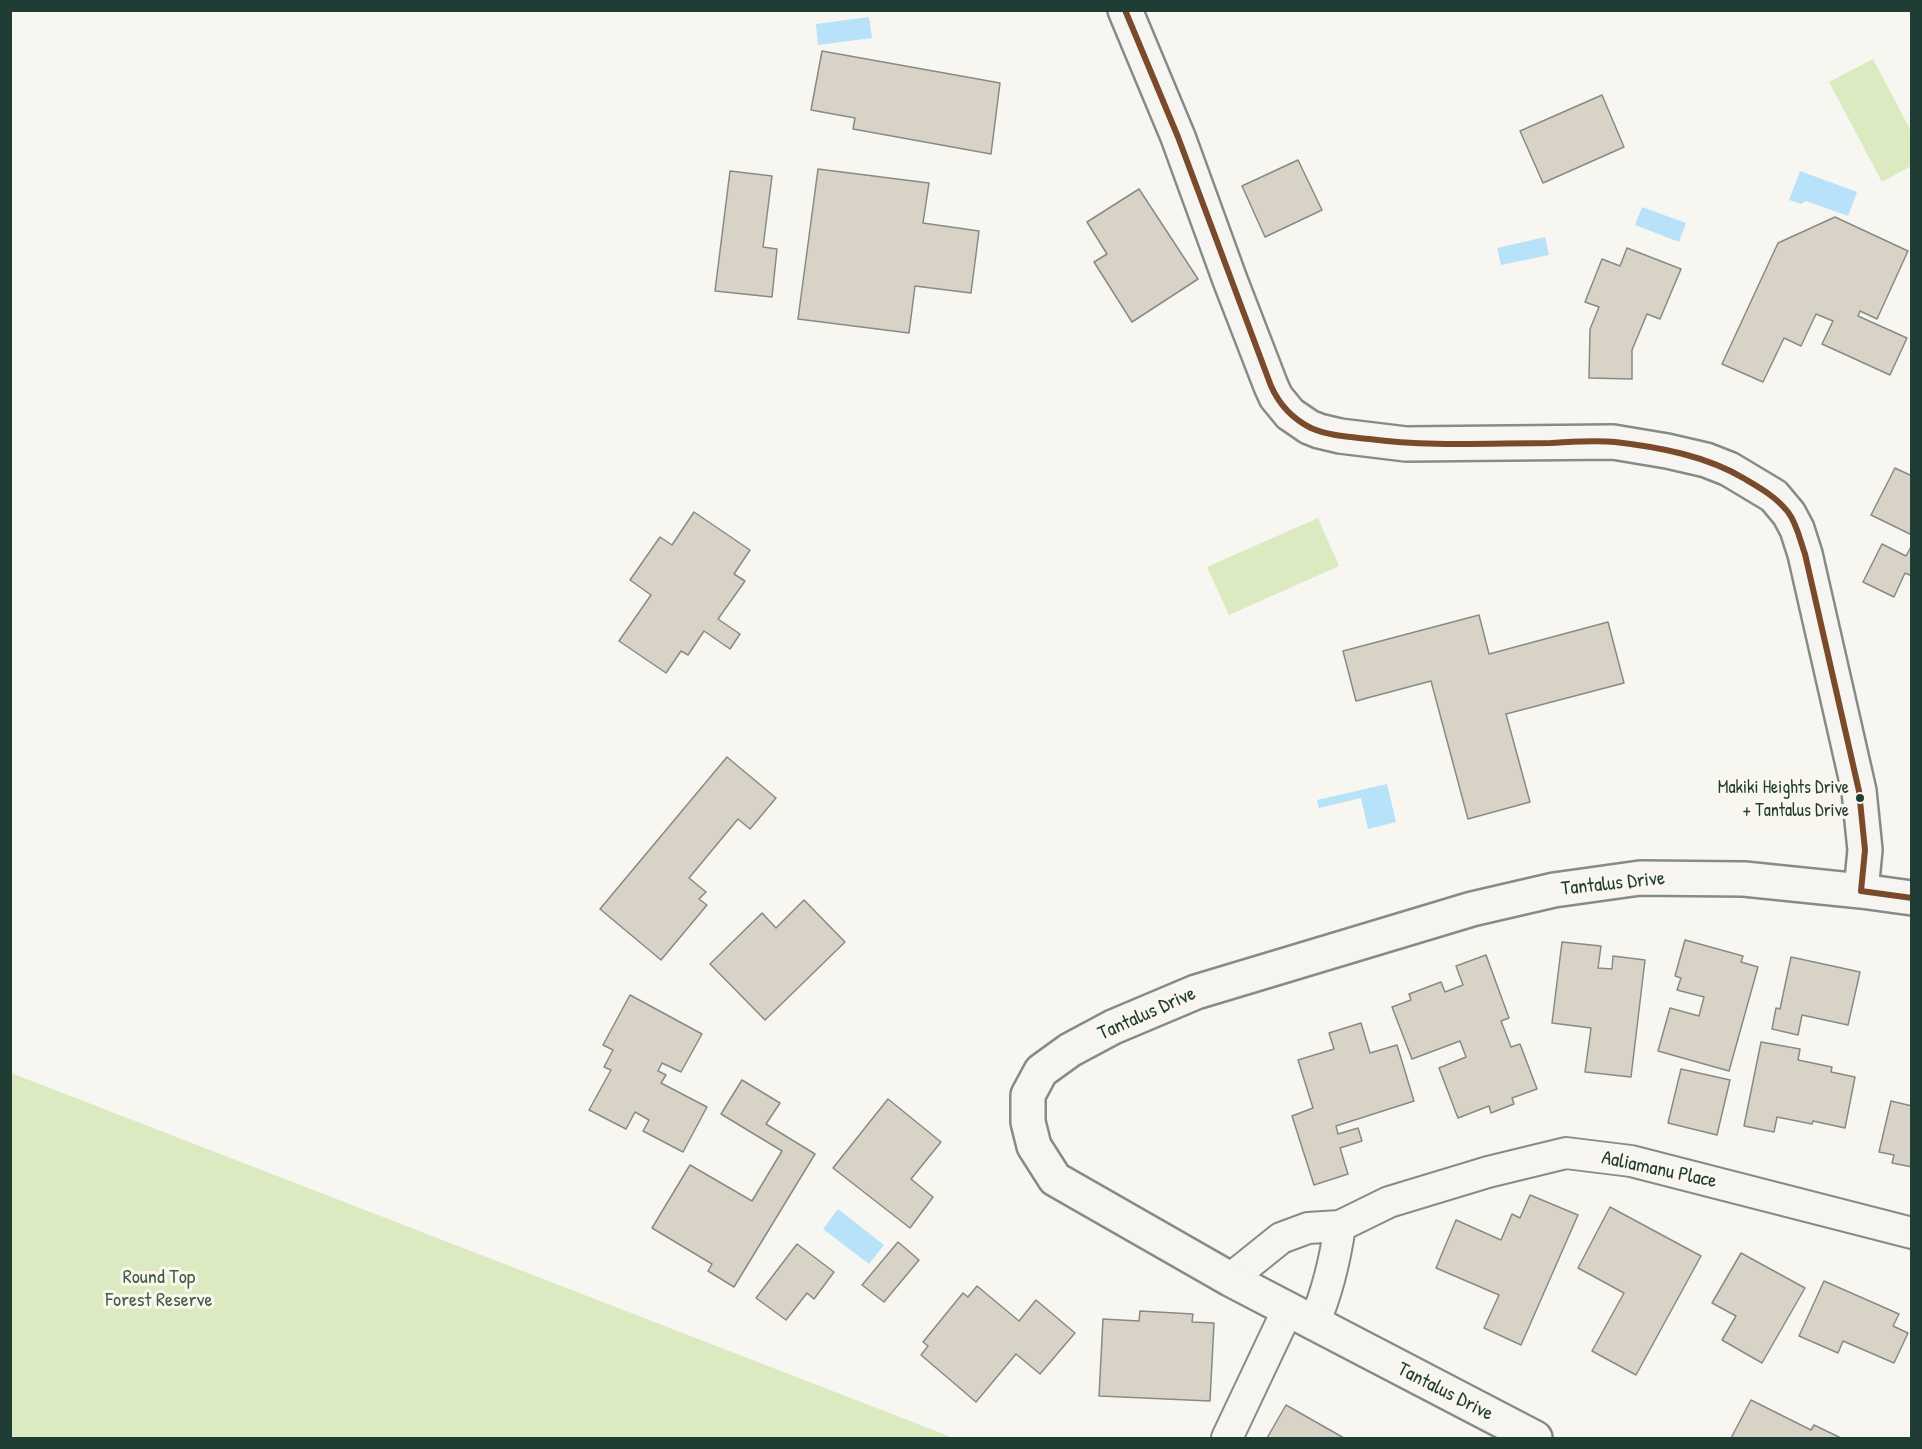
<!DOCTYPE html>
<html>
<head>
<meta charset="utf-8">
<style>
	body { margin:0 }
	#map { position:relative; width:1922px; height:1449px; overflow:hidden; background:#f8f6f0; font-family:"Patrick Hand",sans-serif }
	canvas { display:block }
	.frame { position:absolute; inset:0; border:12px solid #1f3d34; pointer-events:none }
</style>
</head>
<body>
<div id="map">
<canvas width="1922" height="1449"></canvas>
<div class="frame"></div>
</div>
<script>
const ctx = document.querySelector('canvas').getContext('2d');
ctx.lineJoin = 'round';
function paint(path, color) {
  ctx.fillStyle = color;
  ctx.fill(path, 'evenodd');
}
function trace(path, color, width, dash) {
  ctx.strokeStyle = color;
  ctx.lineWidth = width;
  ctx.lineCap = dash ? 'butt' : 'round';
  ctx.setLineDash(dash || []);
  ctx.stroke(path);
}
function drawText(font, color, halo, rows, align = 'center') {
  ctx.font = font + ' "Patrick Hand",sans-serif';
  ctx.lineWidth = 6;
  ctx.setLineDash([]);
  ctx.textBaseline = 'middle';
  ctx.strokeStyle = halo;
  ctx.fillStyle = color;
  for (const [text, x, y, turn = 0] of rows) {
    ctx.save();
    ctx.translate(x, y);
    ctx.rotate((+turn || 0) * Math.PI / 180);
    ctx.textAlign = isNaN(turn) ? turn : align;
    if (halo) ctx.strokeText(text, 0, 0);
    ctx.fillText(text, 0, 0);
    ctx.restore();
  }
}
paint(new Path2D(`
	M1873,59l38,72v35l-29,16 -53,-100z
	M1318,518l21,48 -110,49 -22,-48z
	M11,1073l943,365h-943z`), '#dbeac0');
paint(new Path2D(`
	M869,17l3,21 -54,7 -2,-21z
	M1800,171l57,21 -9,24 -42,-15 -5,3 -12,-4z
	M1642,207l44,16 -7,19 -44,-17z
	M1545,237l4,18 -48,10 -4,-17z
	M1387,784l9,38 -28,7 -7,-31 -42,10 -2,-8z
	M838,1209l46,36 -15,19 -46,-35z`), '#b8e2fa');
const building = new Path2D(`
	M822,51l178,32 -9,71 -138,-25 2,-11 -44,-8z
	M1602,95l22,52 -81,36 -23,-52z
	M1298,160l24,50 -57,27 -23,-51z
	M818,169l111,14 -6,40 56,8 -8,62 -56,-7 -6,47 -111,-14z
	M730,171l42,5 -9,71 14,2 -5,48 -57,-6z
	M1139,189l59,90 -66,43 -38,-60 13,-8 -20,-32z
	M1835,217l73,34 -31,68 -17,-8 -2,5 49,22 -17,37 -68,-31 11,-23 -17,-7 -15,32 -17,-8 -21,44 -41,-18 56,-121z
	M1627,248l54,21 -21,50 -13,-5 -15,36v29l-43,-1 1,-49 9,-22 -14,-5 17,-43 18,7z
	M1895,468l17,8v59l-41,-20z
	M694,512l56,38 -16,24 11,7 -27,38 22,15 -10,15 -26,-18 -16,24 -7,-4 -15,22 -47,-32 32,-46 -21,-15 30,-43 12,8z
	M1882,544l24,12 6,-11v31l-7,-3 -11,24 -31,-15z
	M1479,615l10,39 119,-32 16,61 -118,31 24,88 -62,17 -37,-138 -75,20 -13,-50z
	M727,757l49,41 -26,31 -12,-10 -49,59 17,14 -7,7 8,6 -46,55 -61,-51z
	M804,900l41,42 -80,78 -55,-56 52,-51 14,15z
	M1685,940l58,16 -2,6 17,5 -29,104 -71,-20 12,-43 29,8 5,-19 -27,-7 4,-12 -6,-2z
	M1562,942l39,4 -3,22 14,1 1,-13 32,4 -14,117 -46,-5 6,-44 -39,-5z
	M1486,955l23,63 -8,3 10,26 9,-3 17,45 -25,9 2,6 -23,9 -2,-7 -31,12 -19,-50 27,-11 -6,-16 -48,18 -20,-52 19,-7 -2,-6 32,-12 4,10 18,-7 -7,-19z
	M1791,957l69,15 -12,53 -46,-10 -4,20 -26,-6 4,-21 4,1z
	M630,995l72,39 -21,38 -19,-9 -4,8 8,4 -5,8 46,24 -24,45 -40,-21 6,-11 -14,-8 -9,17 -37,-19 22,-40 -7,-3 9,-17 -10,-5z
	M1361,1023l9,30 27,-8 17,56 -78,25 2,8 20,-6 4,13 -22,7 8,26 -34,11 -22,-69 21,-8 -15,-48 36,-11 -5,-16z
	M1761,1042l39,7 -2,11 34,7 -1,5 24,5 -10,51 -32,-7 -1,3 -35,-7 -3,15 -30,-6z
	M1681,1069l49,11 -13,55 -49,-12z
	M742,1080l38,23 -14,21 49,30 -81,133 -26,-16 4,-7 -60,-36 38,-63 62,36 30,-50 -61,-37z
	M888,1099l53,43 -30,37 22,18 -23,31 -77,-60z
	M1891,1101l21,5v61l-20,-4 2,-8 -15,-3z
	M1530,1195l48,20 -57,130 -37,-17 15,-33 -63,-27 20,-48 45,20 11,-26 8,4z
	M1610,1207l91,49 -65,119 -44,-24 32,-58 -46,-25z
	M898,1242l21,18 -35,42 -22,-17z
	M797,1244l37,28 -20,27 -7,-6 -21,27 -30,-22z
	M1741,1253l64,35 -43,75 -40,-23 14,-24 -24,-13z
	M1824,1281l75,33 -6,12 15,7 -14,30 -51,-22 -5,12 -39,-17z
	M977,1286l42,35 17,-21 39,33 -35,41 -24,-20 -40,48 -55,-47 7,-9 -5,-4 40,-49 5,4z
	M1140,1311l53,3 -1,8 22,1 -4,78 -111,-5 4,-77 36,2z
	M1751,1400l60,30 3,-5 27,13h-110z
	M1286,1405l58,33h-77z`);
paint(building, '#d9d2c6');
trace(building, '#868b86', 1.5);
const street = new Path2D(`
	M1230,1279l51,-41 27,-10 32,-2 49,-24 99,-30 78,-19 65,8 281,72
	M1314,1323c14,-32 21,-63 26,-97
	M1227,1438l61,-129`);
const secondary = new Path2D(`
	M1125,10l53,127 52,143 41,106 5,11 14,17 19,13 10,4 21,5 66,8 207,-2 54,9 39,9 23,9 45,27 15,18 8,15 8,25 54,237 6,59 -4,41
	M1535,1438l-305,-159 -175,-100 -21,-33 -6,-24v-27l13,-24 29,-21 43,-23 83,-35 276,-83 82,-19 86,-12 104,1 117,12 51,7`);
trace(street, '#868b86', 34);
trace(secondary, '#868b86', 38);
trace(street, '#f6f5f1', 30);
trace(secondary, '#f6f5f1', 33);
trace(new Path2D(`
	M1125,10l53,127 93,249c8,18 22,33 40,42 18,8 39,9 58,11 60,8 121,4 182,4 21,-1 43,-3 64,-1 44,5 92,14 130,37 17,10 31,18 43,33 9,12 12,28 17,42l54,237 6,59 -4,41 51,7`), '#7a4b2a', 6);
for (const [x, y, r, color] of [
	[1860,798,5,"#1f3d34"]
]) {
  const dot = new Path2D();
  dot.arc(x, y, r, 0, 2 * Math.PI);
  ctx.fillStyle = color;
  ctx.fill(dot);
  trace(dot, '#fbf7ec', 2);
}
drawText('18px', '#1f3d34', '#fbf7ec', [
	["Makiki Heights Drive",1849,788],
	["+ Tantalus Drive",1849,811]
], 'right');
drawText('20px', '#1f3d34', '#fbf7ec', [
	["Tantalus Drive",1613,884,-6],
	["Tantalus Drive",1147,1014,-24],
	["Aaliamanu Place",1659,1170,12],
	["Tantalus Drive",1445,1392,27]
]);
drawText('20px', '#405e48', '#fbf7ec', [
	["Round Top",159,1278],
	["Forest Reserve",159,1301]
]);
</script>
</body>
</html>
